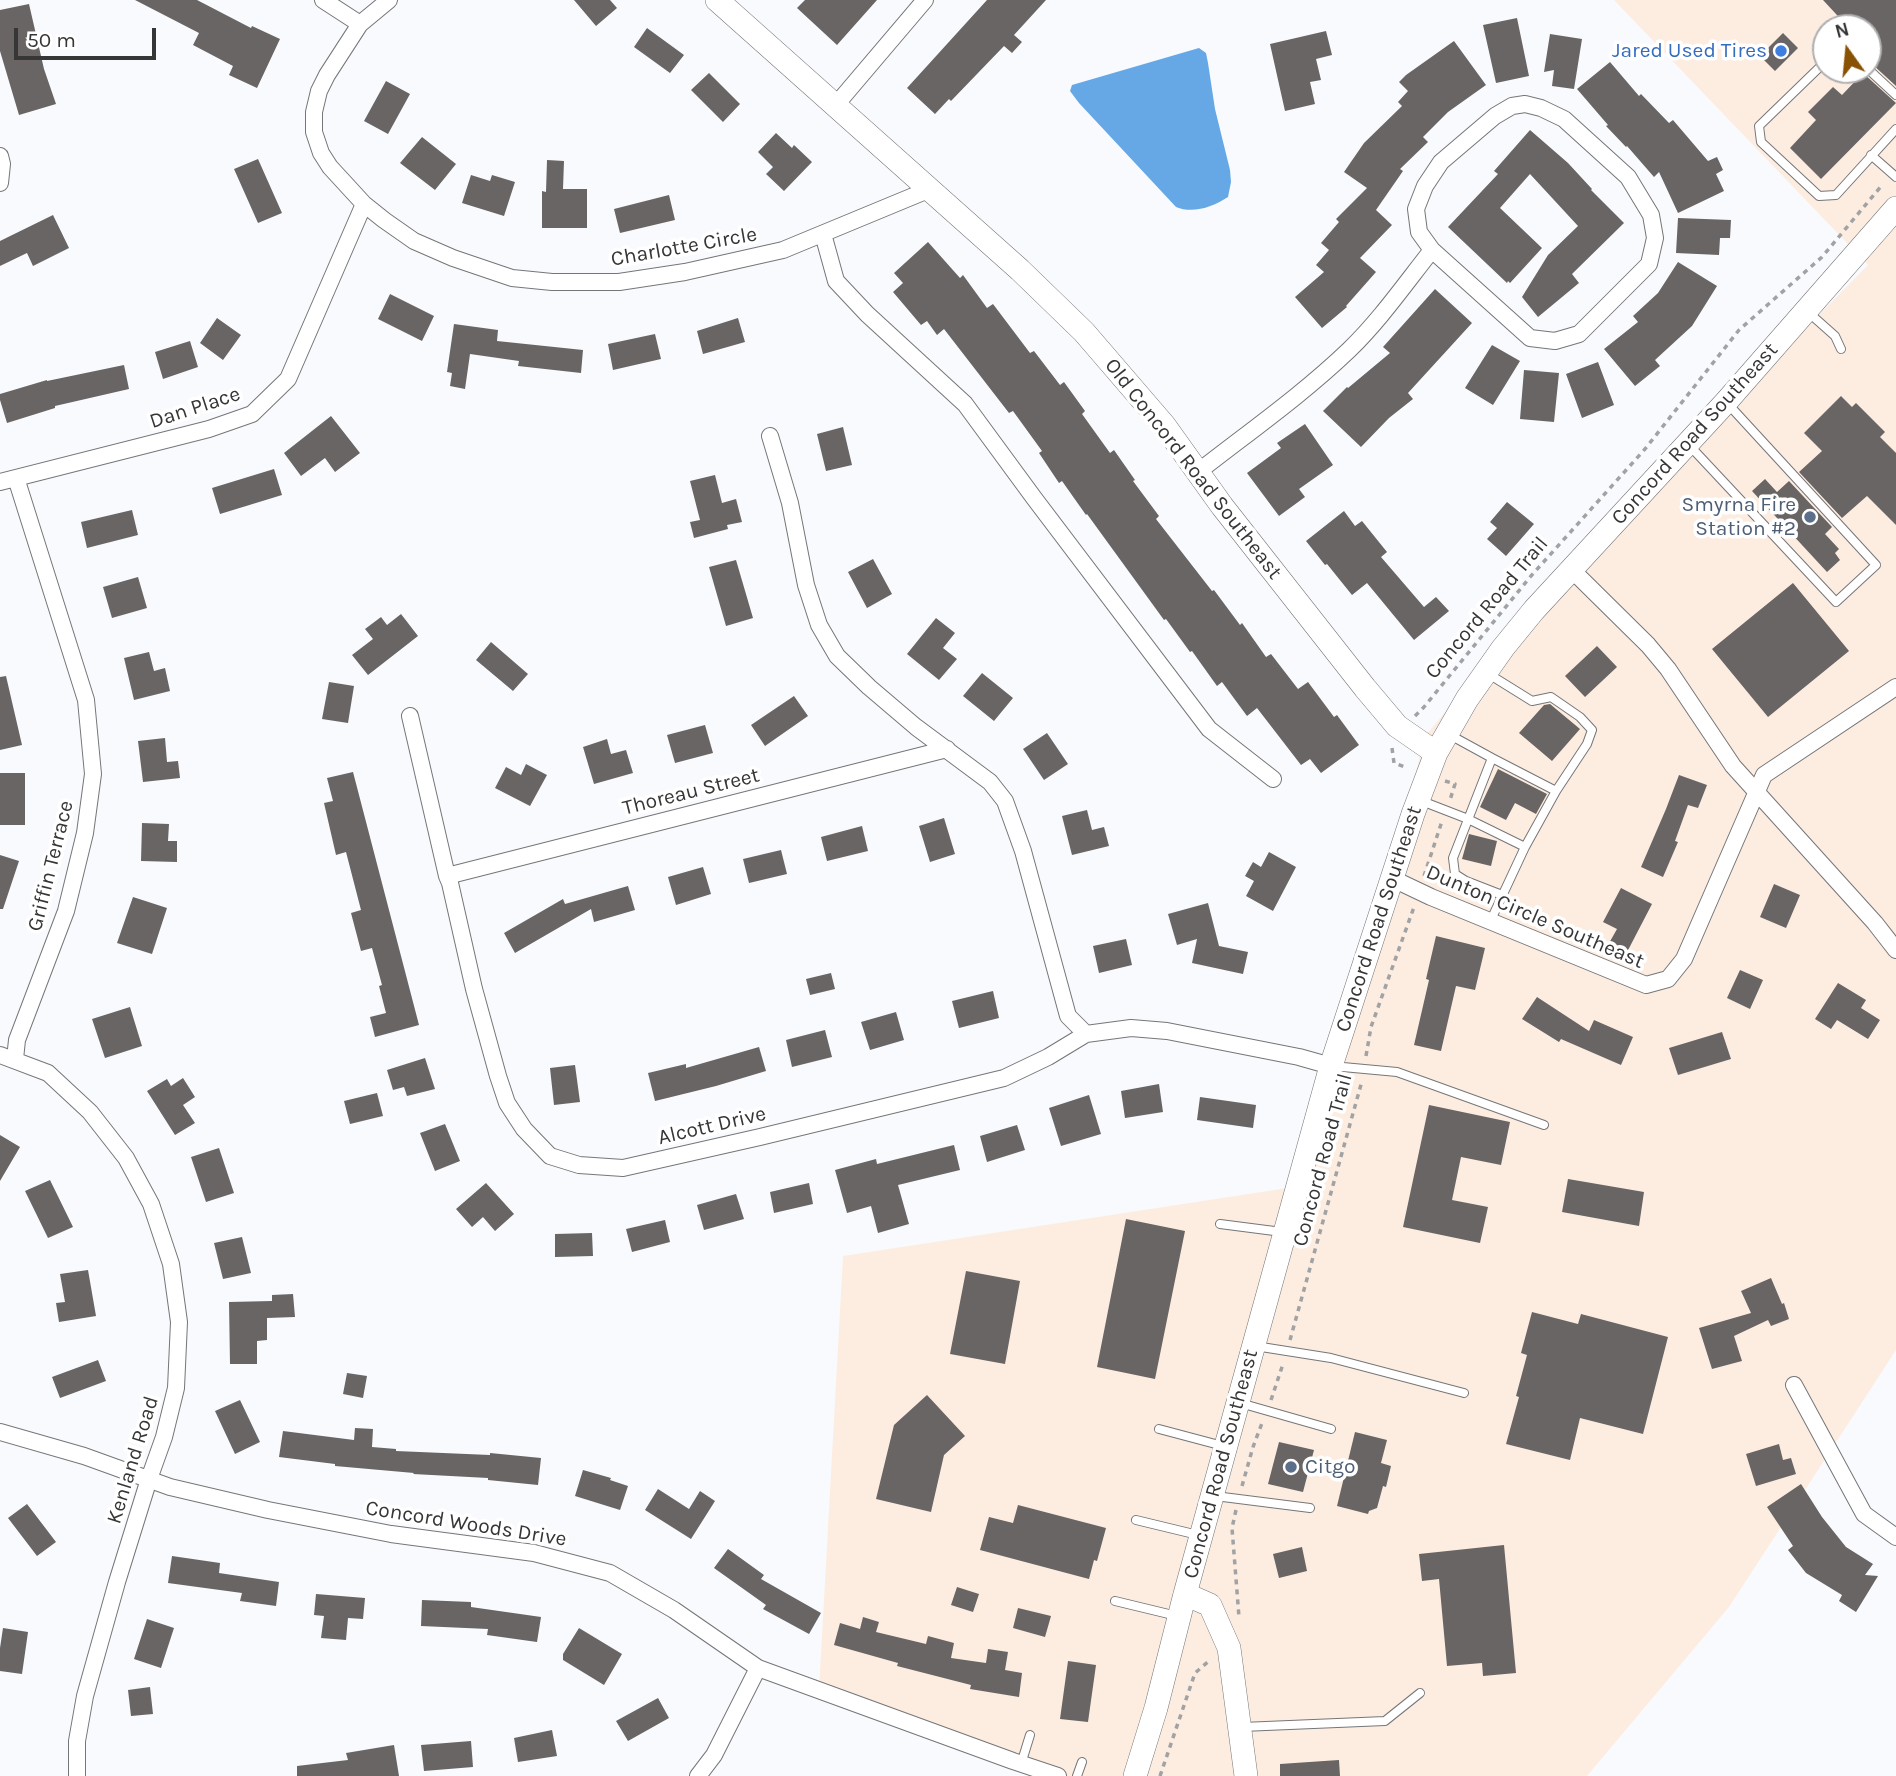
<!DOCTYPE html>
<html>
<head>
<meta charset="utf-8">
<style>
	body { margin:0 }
	#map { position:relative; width:1896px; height:1776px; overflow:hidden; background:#f9fafd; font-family:Karla,sans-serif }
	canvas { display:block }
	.north { position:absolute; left:1812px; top:14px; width:70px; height:70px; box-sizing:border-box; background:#fff; border:2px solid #afafaf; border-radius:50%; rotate:345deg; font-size:19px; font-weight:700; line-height:28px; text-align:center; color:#363637 }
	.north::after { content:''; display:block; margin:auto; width:24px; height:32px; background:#895104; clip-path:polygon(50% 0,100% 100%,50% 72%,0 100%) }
	.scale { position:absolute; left:14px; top:28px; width:142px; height:32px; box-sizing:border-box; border:4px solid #363637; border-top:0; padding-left:9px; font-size:21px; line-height:24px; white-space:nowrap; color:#363637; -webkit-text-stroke:5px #fff; paint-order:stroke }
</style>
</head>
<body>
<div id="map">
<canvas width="1896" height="1776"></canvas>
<div class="north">N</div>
<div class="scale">50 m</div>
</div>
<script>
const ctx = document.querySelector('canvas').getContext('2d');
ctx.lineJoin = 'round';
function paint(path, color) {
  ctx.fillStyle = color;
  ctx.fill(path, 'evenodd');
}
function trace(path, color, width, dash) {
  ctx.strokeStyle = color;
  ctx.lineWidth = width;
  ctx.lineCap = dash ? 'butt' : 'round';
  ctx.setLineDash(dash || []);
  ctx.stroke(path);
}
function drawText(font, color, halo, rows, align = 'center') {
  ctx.font = font + ' Karla,sans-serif';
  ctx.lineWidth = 7;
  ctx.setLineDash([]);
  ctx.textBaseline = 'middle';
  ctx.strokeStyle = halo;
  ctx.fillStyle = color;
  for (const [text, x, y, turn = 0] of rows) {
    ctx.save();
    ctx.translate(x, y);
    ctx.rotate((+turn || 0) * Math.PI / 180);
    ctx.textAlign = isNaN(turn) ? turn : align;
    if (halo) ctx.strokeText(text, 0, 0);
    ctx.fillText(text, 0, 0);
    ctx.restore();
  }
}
paint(new Path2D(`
	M1614,0h282v1350l-167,257 -142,169h-546l-222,-86 24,-434 464,-71 76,-283 42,-166 133,-157 310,-314zM1826,28h42v42h-42z`), '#fdede1');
paint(new Path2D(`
	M1199,48l7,5 2,10 7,46 15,61 1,12 -3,15c-15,10 -35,17 -52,10l-97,-104 -9,-12 2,-6z`), '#66a8e6');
paint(new Path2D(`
	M135,0h62l54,28 1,-2 28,13 -23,49 -28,-13 4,-9 -40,-21 6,-12z
	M574,0h36l7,8 -21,18z
	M805,0h72l-40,45 -40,-37z
	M987,0h59l-32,35 8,7 -10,11 -8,-7 -53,55 -2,-2 -14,15 -28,-26z
	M1823,0h73v86l-24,-22 6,-5 -10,-11v-20h-19z
	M29,4l15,65 12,35 -37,11 -19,-64v-41z
	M1517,18l12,58 -33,7 -13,-58z
	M647,28l37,27 -14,18 -36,-26z
	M1326,31l6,24 -16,4 5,21 -11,2 5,22 -30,7 -15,-67z
	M1783,33l15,15 -23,23 -15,-15z
	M1550,34l32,5 -8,50 -22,-3 2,-16 -10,2z
	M1454,41l32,44 -38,27 -25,25 5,5 -28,27 3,2 -27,39 16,15 -32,33 16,14 -30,34 1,1 -25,21 -27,-31 29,-25 -8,-7 13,-15 -8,-7 18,-21 -3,-3 31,-31 -23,-16 20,-29 38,-37 -4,-4 10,-11 -9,-9 7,-7z
	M1610,62l29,34 2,-2 28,29 4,-3 35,41 9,-4 6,13 -7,4 8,17 -46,22 -19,-41 -5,5 -27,-31 -1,1 -20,-21 2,-1 -31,-36z
	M709,73l31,31 -17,18 -32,-32z
	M1863,73l33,30 -75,76 -31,-31 26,-28 -8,-8 25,-25 9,8z
	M386,81l24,13 -22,40 -24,-13z
	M1530,130l38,33 24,26 -1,1 33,33 -52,51 7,9 -41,34 -16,-20 26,-42 30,-29 -48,-52 -30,34 42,40 -32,35 -2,-2 -1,2 -59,-56 50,-53 -4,-3z
	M776,133l16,15 2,-3 18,17 -28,29 -18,-17 7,-7 -15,-15z
	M422,137l34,27 -21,26 -35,-27z
	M258,159l24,54 -24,10 -24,-54z
	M547,160l17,1 -1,28h24v39h-45v-37l4,1z
	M471,175l19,6 2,-6 23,7 -11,34 -42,-13z
	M669,195l6,25 -55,13 -6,-24z
	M53,215l16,33 -36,18 -6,-13 -27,13v-25z
	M1678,218l53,2 -1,18h-10l-1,17 -43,-2z
	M928,242l32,36 3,-3 24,33 6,-4 37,49 4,-2 26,34 4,-3 21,29 -3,3 28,39 4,-3 21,30 -2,1 26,35 -3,3 56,72 2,-1 26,35 2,-2 24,34 5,-3 27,35 10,-7 26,35 3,-2 22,30 -38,28 -11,-14 -9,6 -44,-57 -10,8 -25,-34 -5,4 -25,-35 -2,1 -24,-33 -2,1 -77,-106 -1,1 -24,-34 -3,2 -20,-30 3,-2 -29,-40 -4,2 -65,-84 -7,6 -10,-14 -6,4 -28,-33 10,-9 -9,-10z
	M1678,262l39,24 -25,40 -37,34 5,6 -25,20 -31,-37 34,-27 -5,-6 25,-23z
	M1435,289l37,34 -64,70 5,6 -24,19 -28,29 -38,-36 24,-24 1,1 42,-35 -7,-6z
	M390,294l44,22 -12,25 -44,-22z
	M217,318l24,17 -18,25 -23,-17z
	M738,318l7,24 -42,12 -6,-23z
	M454,324l44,6 -1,11 86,9 -2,23 -63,-7 1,-5 -49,-7 -5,35 -15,-3 2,-13 -5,-1z
	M655,334l6,25 -48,11 -5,-26z
	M190,341l8,26 -35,12 -8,-27z
	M1492,345l28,16 -27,44 -28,-17z
	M1598,362l16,43 -32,13 -16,-44z
	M124,365l5,24 -74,17v2l-48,15 -7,-23v-6l47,-14v1z
	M1524,370l35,3 -5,49 -34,-3z
	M1841,396l11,11 4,-4 29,29 -5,5 16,16v72l-29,-29 -25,22 -43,-46 23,-21 -18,-18z
	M331,416l29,37 -25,19 -10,-14 -24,18 -17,-23z
	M1305,424l28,41 -34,24 6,8 -26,19 -32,-43 34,-25 -4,-5z
	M843,427l9,38 -26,6 -9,-37z
	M274,469l8,26 -62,19 -8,-26z
	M715,475l7,28 14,-4 6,23 -15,3 1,4 -34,9 -4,-16 10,-2 -10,-39z
	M1765,479l12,13 12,-11 43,46 -7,7 14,15 -4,4 5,7 -13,12 -75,-81z
	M1507,502l27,22 -28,32 -19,-17 10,-11 -7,-6z
	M132,510l6,25 -51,13 -6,-26z
	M1344,511l11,15 7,-5 25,31 -6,5 43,50 12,-10 13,14 -35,29 -47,-57 -15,12 -25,-31 -2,1 -19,-24z
	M873,559l19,35 -25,14 -19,-36z
	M736,560l17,58 -27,8 -17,-59z
	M138,577l9,31 -35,10 -9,-31z
	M1793,583l56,68 -81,66 -56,-68z
	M401,614l17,22 -50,39 -16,-20 21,-16 -8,-10 16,-12 6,8z
	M936,618l19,15 -12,15 14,11 -18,21 -32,-26z
	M491,642l37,32 -15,17 -37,-31z
	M1597,646l20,21 -32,30 -20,-21z
	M149,652l5,19 11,-3 5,23 -36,9 -10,-42z
	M982,673l31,25 -19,23 -31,-25z
	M6,676l16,69 -22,5v-73z
	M329,682l25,4 -6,37 -26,-4z
	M794,696l14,20 -43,30 -14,-21z
	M1550,704l30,25 -28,32 -33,-28 25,-28z
	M705,725l8,28 -38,10 -8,-28z
	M1047,733l21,31 -24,16 -21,-31z
	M165,738l2,24 11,-1 2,17 -37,4 -5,-41z
	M607,739l4,15 15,-4 7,23 -39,11 -11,-37z
	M526,764l21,11 -17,31 -35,-18 11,-21 15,8z
	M1498,769l49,25 -11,20 -21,-11 -9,17 -26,-13z
	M353,772l66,253 -44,12 -5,-20 16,-4 -7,-27 3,-1 -10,-37 -11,3 -10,-38 10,-3 -15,-58 -10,3 -12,-52 9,-2 -6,-23z
	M0,773h25v52h-25z
	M1679,775l28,10 -9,23 -10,-3 -13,36 3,1 -15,35 -22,-10 25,-58z
	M1087,810l5,20 12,-3 5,19 -37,9 -10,-39z
	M944,818l11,36 -25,8 -11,-36z
	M142,823l27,1 -1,17h9v21l-36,-1z
	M862,826l6,25 -41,10 -6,-24z
	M1469,834l28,7 -6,25 -29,-7z
	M781,850l6,24 -38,9 -6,-24z
	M1269,852l27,15 -23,44 -27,-15 8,-15 -9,-5 8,-14 8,5z
	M0,855l19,6 -16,48h-3z
	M703,867l8,27 -35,11 -8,-28z
	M1774,884l26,11 -14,33 -26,-11z
	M628,886l7,24 -41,12 -3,-13 -76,44 -11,-20 59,-34 2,5z
	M1621,888l31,16 -26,50 -18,-9 9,-16 -14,-7z
	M133,897l34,11 -15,46 -35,-11z
	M1208,903l11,43 29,6 -5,22 -51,-11 5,-24 -20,6 -9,-31z
	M1436,936l49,12 -10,42 -19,-4 -15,65 -27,-6 15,-65 -3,-1z
	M1126,939l6,26 -33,8 -6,-27z
	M1740,970l23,10 -13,29 -23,-11z
	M831,973l4,16 -25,6 -4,-16z
	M1838,983l28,17 -5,8 19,12 -12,19 -31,-19 -6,9 -16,-10z
	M993,991l6,27 -40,10 -7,-27z
	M1537,997l52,34 5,-11 39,17 -12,28 -60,-26 -2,3 -37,-23z
	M130,1007l12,39 -37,12 -13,-39z
	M896,1012l8,28 -34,10 -9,-28z
	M825,1030l7,27 -40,10 -6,-27z
	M1722,1032l9,27 -53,16 -9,-27z
	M759,1047l7,24 -50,15 -61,15 -7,-28 38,-9v4z
	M425,1058l10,31 -28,7 -3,-9 -11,3 -6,-20z
	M575,1065l5,37 -26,3 -4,-37z
	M183,1078l12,19 -12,8 12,18 -20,12 -28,-44 20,-12 4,7z
	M1159,1084l4,28 -38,6 -4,-27z
	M377,1093l6,23 -33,8 -6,-23z
	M1089,1095l12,39 -40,12 -12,-38z
	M1200,1097l56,8 -3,23 -56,-8z
	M1429,1105l81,17 -9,43 -40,-8 -9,43 36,7 -8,36 -77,-16z
	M445,1124l15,37 -25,10 -15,-38z
	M1017,1125l8,25 -38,12 -7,-26z
	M0,1135l20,12 -20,34z
	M954,1145l6,25 -62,15 11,39 -31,9 -7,-27 -24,7 -12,-43 41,-11 1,5z
	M219,1148l15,45 -28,9 -15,-45z
	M1568,1179l76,13 -5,34 -77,-14z
	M50,1180l23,47 -25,11 -23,-47z
	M486,1183l28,31 -19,17 -12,-14 -11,10 -16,-18z
	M809,1183l4,21 -39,9 -4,-21z
	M736,1194l8,25 -40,11 -7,-25z
	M1126,1219l59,12 -30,148 -58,-12z
	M665,1220l5,22 -38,10 -6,-23z
	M592,1233l1,23 -38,1v-23z
	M242,1237l9,36 -28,6 -9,-36z
	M88,1270l8,46 -37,6 -3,-19 9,-1 -5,-28z
	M966,1271l54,10 -15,83 -55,-10z
	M1771,1278l11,26 2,-1 5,16 -18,7 -3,-6 -34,16 8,25 -30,8 -13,-41 52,-15 -10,-22z
	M293,1294l2,23 -28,1v22l-10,1v23h-27l-1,-62 43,-1v-6z
	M1532,1312l46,12 3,-10 87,23 -25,97 -63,-16 -10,42 -64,-16 13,-47 -3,-1 11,-41 -6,-2z
	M98,1360l8,21 -46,17 -8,-21z
	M347,1373l20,3 -4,22 -20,-4z
	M927,1395l38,41 -21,19 -13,57 -55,-13 18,-74z
	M240,1400l20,42 -25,12 -20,-43z
	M355,1428l18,1 -1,18 24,2v2l94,4v-2l51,5 -3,27 -50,-5v-2l-75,-4 1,-1 -79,-7v-2l-56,-7 4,-26 71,9z
	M1355,1432l32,8 -6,23 10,3 -5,21 -3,-1 -6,22 -8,3 -1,3 -31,-8z
	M1279,1442l35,8 -11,42 -35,-8z
	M1779,1444l4,16 8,-2 5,16 -40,12 -10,-32z
	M583,1470l28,8 -1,2 18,6 -8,24 -45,-14z
	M1801,1484l21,33 24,30 27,17 -8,11 13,1 -22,36 -17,-11 3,-6 -36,-22 -18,-23 5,-4 -26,-39z
	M658,1489l31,20 11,-18 15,10 -24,38 -46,-29z
	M27,1504l29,38 -19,14 -29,-38z
	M1018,1505l88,23 -9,33 -3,-1 -5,19 -109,-29 9,-33 24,6z
	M1504,1545l12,128 -33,3 -1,-13 -35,3 -8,-87 -17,2 -3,-27z
	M1302,1547l5,24 -28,7 -6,-24z
	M728,1549l36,26 -3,4 60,34 -12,21 -46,-25 3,-4 -52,-37z
	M172,1556l48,7 -1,10 60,9 -3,24 -36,-5 2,-8 -74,-10z
	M957,1587l22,7 -6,18 -22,-7z
	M316,1594l49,4 -2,21 -15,-1 -2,22 -25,-2 3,-22 -10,-1z
	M422,1600l49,2v5l70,10 -4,25 -50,-7 1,-6 -67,-3z
	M1018,1608l33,8 -6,21 -32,-9z
	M863,1617l16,5 -3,10 50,12 2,-8 26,7 -3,15 35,5 2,-14 20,3 -3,18 17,3 -3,24 -49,-8 1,-4 -74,-19 1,-3 -64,-18 6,-22 20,6z
	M147,1619l27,9 -13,40 -27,-9z
	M3,1628l25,4 -6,42 -22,-3v-23z
	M579,1628l43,26 -18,31 -41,-25v-6z
	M1068,1661l28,4 -8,57 -28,-3z
	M150,1687l3,27 -22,2 -3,-26z
	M658,1698l11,20 -41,23 -12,-20z
	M552,1730l5,26 -39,6 -4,-24z
	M471,1741l2,26 -49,4 -3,-26z
	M394,1745l5,31h-102v-10l51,-6 -2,-7z
	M1339,1760l1,16h-60v-12z`), '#686564');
const lane = new Path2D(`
	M1826,61l-67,65 2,16 58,54 17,-1 60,-66
	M1868,69l28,26
	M1871,155l25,22
	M1808,312l27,24 6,13
	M1689,445l147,157 40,-37 -148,-161
	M1487,673l45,28 19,-4 29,20 12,13 -5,14 -31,47 -31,56 -35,75
	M1450,735l42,23 -39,100 2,16 11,7 36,14
	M1492,758l64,33
	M1419,800l49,19 57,28
	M1332,1066l65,6 147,53
	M1220,1224l62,8
	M1255,1346l76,12 133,35
	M1240,1403l91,26
	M1159,1429l64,17
	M1215,1496l95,12
	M1136,1520l62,15
	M1115,1601l62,15
	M1242,1727l143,-6 35,-28
	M1021,1764l9,-29
	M1077,1776l5,-14`);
const street = new Path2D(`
	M323,0l37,24
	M389,0l-29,24 -33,51 -8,16 -5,21v20l7,21 9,14 34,37 20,16 30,21 39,17 59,20 40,4h67l66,-10 98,-22 145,-60
	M1525,104l16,4 23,11 64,58 23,38 4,23 -6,26 -70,70 -24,7 -25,-3 -98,-88 -13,-18 -3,-23 9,-23 16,-24 54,-46 17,-10z
	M835,106l90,-106
	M0,156l2,8 -2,19
	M823,234l13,47 31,33 98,90 69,94 175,231 64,50
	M770,436l20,67 16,82 13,40 18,31 32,31 47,40 74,55 15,19 18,50 45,165 18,18
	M1198,472c51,-40 104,-77 151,-122 31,-30 56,-66 83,-100
	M0,482l209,-53 43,-15 36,-35 76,-175
	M1571,569l77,76 20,24 65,97 142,157 21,27
	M410,716l37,160 3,7 24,106 24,87 9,27 17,26 26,27 29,9 44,3 137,-31 244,-59 44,-21 38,-23 45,-6 36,3 132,26 32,9
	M447,876l500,-127
	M1391,878l40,19 215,88 22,-6 16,-20 80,-184 132,-88
	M0,1055l48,18 42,39 36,46 25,46 20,60 8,58 -3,66 -12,49 -15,42 -32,103 -32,114 -8,45v35
	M15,1059l2,-19 49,-129 19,-78 8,-59 -7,-74 -70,-222
	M1794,1385l70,129 32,23
	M0,1432l84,24 86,31 98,23 123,24 143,19 76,20 64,37 84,58 255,93 45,15
	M698,1776l16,-21 44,-87`);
const secondary = new Path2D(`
	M717,0l303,270 64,62 80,93 58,81 143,182 32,38 39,27
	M1185,1594l25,11 19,43 17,128
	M1135,1776l21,-68 29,-114 146,-528 82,-252 23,-61 31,-54 36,-51 31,-38 192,-208 170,-194`);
trace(lane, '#757678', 10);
trace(street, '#757678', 18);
trace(secondary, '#757678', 24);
trace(new Path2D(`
	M1415,716l9,-9 107,-131 114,-127 94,-119 83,-73 61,-73
	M1392,748l2,15 14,5
	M1445,781l10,3 -5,16
	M1424,876l18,-55
	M1366,1056l5,-29 43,-120
	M1290,1340l72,-259
	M1271,1400l12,-36
	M1242,1486l11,-39 9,-24
	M1236,1510l-4,18 7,89
	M1160,1776l35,-103 14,-12`), '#a1a2a4', 3.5, [5, 5]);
trace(lane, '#fff', 8);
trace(street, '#fff', 16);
trace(secondary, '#fff', 23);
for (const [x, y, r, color] of [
	[1781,51,7,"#3f7fe0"],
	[1810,517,7,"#5c6f8a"],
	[1291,1467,7,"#5c6f8a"]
]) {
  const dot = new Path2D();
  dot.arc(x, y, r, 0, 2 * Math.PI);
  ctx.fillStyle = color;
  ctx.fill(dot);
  trace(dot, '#fff', 2.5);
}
drawText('21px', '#366cbe', '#fff', [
	["Jared Used Tires",1767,51]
], 'right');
drawText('21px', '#363637', '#fff', [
	["Charlotte Circle",684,247,-10],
	["Dan Place",195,408,-18],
	["Concord Road Southeast",1695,434,-48],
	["Old Concord Road Southeast",1193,469,52],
	["Concord Road Trail",1487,608,-50],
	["Thoreau Street",691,792,-14],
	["Griffin Terrace",51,866,-76],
	["Dunton Circle Southeast",1535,917,23],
	["Concord Road Southeast",1379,919,-72],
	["Alcott Drive",712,1126,-13],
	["Concord Road Trail",1323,1160,-75],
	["Kenland Road",133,1460,-73],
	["Concord Road Southeast",1221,1464,-75],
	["Concord Woods Drive",466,1524,9]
]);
drawText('21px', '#4e5e75', '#fff', [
	["Smyrna Fire",1796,505],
	["Station #2",1796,529],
	["Citgo",1305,1467,"left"]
], 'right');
</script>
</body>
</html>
